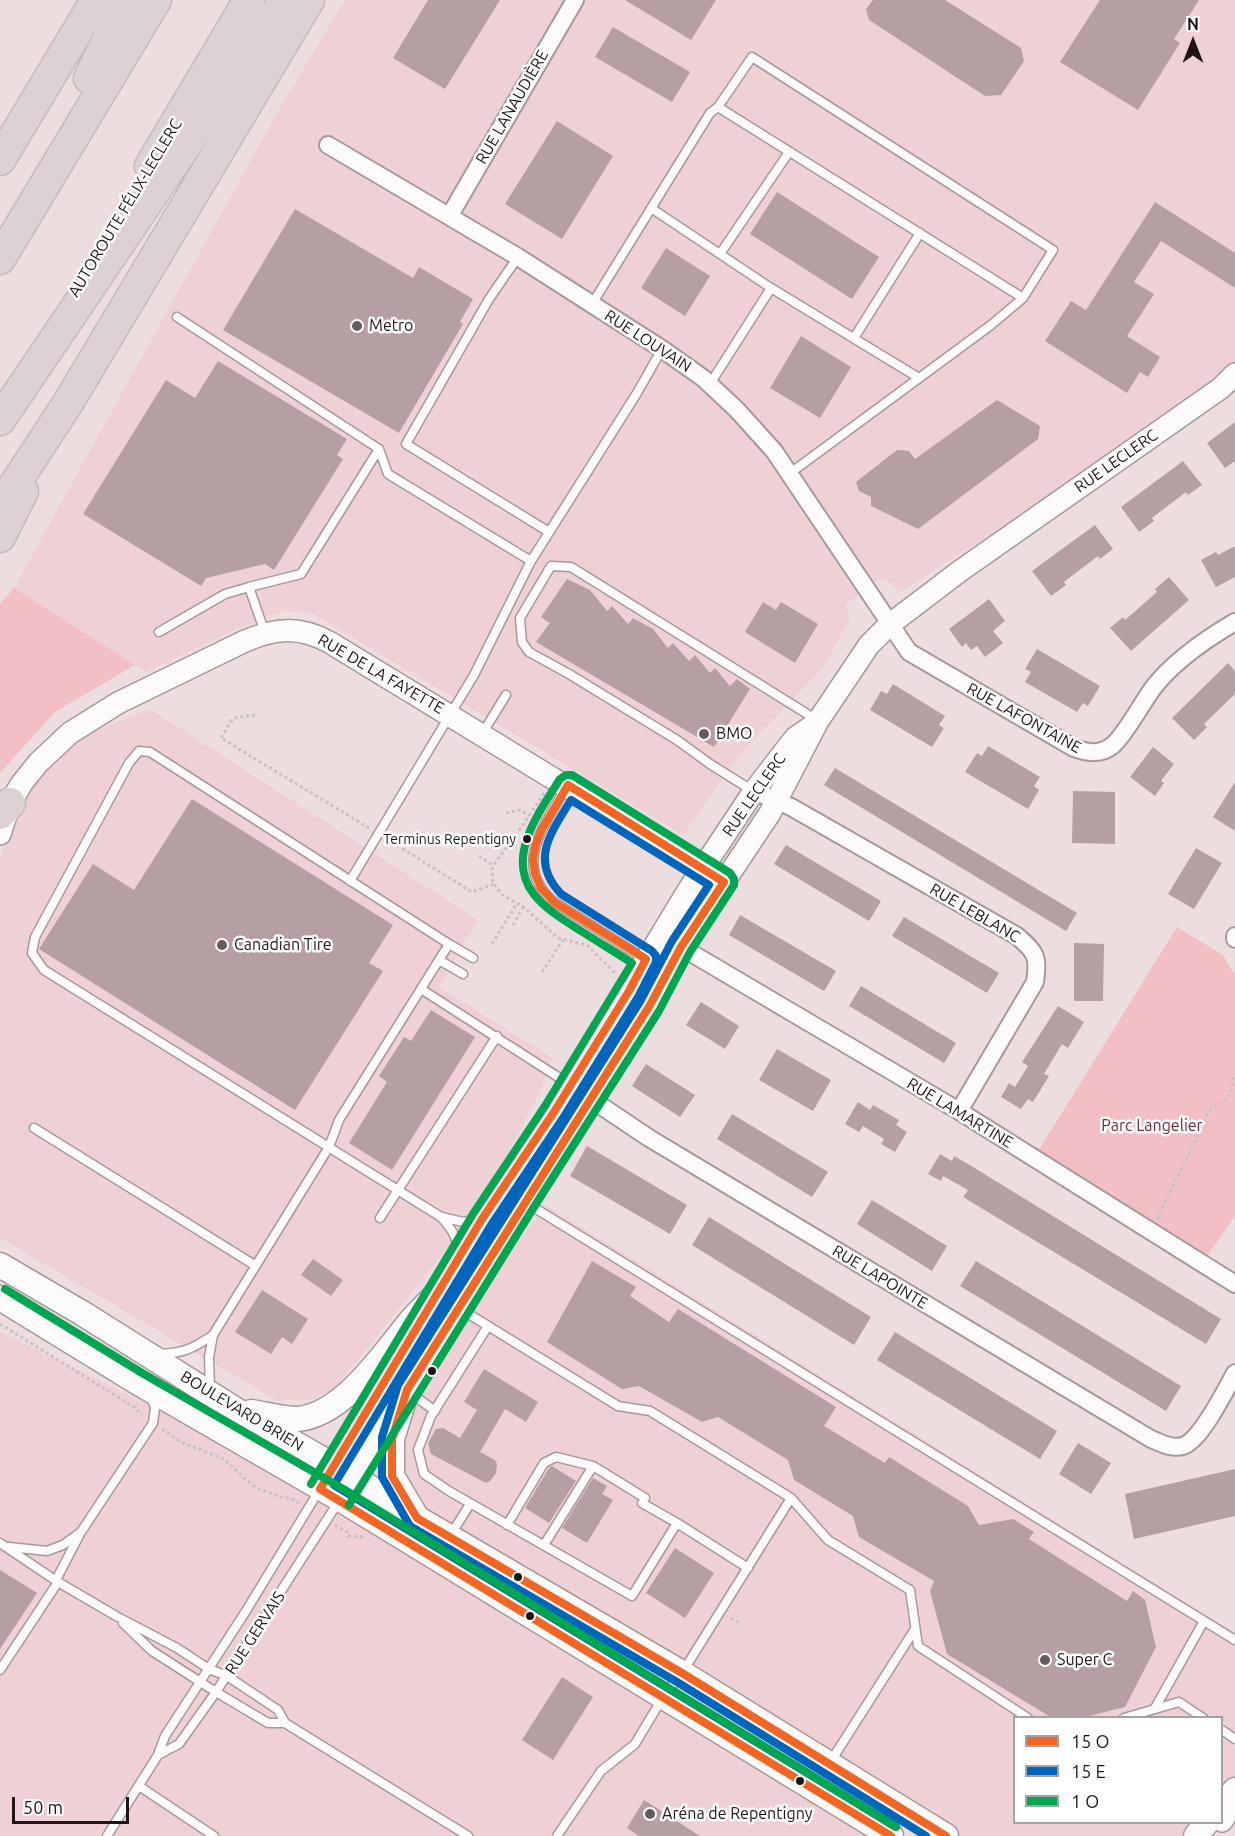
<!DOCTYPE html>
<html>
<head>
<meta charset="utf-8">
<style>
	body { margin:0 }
	#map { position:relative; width:1235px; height:1836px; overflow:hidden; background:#eedddf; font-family:Ubuntu,sans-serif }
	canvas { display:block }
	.legend { position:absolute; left:1013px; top:1716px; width:210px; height:108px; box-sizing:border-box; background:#fff; border:2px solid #a6a1a2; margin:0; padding:8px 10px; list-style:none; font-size:18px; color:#201516 }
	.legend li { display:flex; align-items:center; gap:12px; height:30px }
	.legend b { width:30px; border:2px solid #a6a1a2 }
	.north { position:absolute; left:1163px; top:12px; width:60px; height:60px; -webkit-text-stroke:4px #fff; paint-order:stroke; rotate:0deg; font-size:16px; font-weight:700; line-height:24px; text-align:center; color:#201516 }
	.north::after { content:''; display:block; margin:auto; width:21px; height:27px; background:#201516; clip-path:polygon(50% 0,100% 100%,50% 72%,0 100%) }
	.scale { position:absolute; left:12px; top:1797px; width:117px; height:27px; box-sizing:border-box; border:3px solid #201516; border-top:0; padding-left:8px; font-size:18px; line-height:21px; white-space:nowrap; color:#201516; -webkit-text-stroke:4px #fff; paint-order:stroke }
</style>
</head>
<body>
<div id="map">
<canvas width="1235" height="1836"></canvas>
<ul class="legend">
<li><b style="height:8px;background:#f26522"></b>15 O</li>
<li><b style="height:8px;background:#0065bd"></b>15 E</li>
<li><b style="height:8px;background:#00a651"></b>1 O</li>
</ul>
<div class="north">N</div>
<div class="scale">50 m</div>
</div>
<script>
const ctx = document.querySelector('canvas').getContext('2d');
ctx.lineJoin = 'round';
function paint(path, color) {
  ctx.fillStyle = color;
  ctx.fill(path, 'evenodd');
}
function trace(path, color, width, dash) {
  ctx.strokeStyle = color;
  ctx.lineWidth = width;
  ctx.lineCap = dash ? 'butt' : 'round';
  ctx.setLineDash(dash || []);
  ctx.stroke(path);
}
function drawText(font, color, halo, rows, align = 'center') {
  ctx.font = font + ' Ubuntu,sans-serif';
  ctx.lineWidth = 5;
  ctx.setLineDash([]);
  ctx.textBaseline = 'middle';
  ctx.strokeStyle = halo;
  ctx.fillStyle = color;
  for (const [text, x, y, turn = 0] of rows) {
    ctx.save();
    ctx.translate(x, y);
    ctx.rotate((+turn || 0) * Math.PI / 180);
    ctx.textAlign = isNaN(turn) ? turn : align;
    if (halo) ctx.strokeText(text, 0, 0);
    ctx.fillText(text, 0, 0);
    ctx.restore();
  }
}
paint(new Path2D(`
	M345,0h890v378l-335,214 -17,-15 -38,28 5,14 -28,50 -81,84 -58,82 -371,-222 -28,-2 -42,16 -96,45 -132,-84 263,-475z
	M150,709l328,211 -39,67 114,71 -13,33 -31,61 -60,94 -100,125 -16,18 -20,10 -35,2 -278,-163v-377l15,-49 13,-21 26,-30 35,-28z
	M546,1205l689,428v157l-13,16v-88h-208v104l193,1 -11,13h-250l-523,-321 -26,-46 13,-78z
	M0,1332l219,107 671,397h-890z`), '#efd1d5');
paint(new Path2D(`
	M14,588l121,77 -80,47 -55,61v-169z
	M1177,927l46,28 12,21v240l-28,40 -170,-103z`), '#f1bfc4');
paint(new Path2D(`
	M428,0h72l-55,89 -52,-31z
	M625,0h91l-25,40z
	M873,0h72l76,48 3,13 -23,34 -16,1 -116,-76 -3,-11z
	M1100,0h99l-25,39 6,4 -42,67 -78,-48z
	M613,27l77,45 -18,30 -77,-45z
	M557,121l56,35 -51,83 -57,-35z
	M777,192l102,65 -27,42 -102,-65z
	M1155,202l80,51v35l-74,-47 -27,41 20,12 -27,42 33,21 -12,20 -8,-5 -13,21 -82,-52 26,-40 15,9z
	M295,209l118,69 6,-11 54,32 -13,23 3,2 -64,109 -176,-103z
	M666,248l44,28 -25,40 -44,-28z
	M801,336l50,31 -31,51 -50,-30z
	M218,361l129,78 -10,16 6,4 -69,111 -9,-6 -59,14 -5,8 -118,-72 83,-134 29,18z
	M997,400l43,26 -2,13 -120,90 -47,-23v-9l-12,-6 -3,-9 41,-32 12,1 6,8z
	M1235,422v39l-10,7 -18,-25z
	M1183,461l19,24 -14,10 -2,-3 -34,26 2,3 -15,11 -18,-25z
	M1095,525l18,24 -13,10 -2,-3 -34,26 2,3 -15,11 -19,-25z
	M1235,546v31l-19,10 -15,-27 15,-8 2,3z
	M1169,577l20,23 -58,51 -21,-23 13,-11 2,3 32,-28 -2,-3z
	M567,579l23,11 17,21 5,-5 16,18 5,-6 20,11 15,19 5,-5 16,18 6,-6 15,18 5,-5 15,18 7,-7 13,10 -36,58 -178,-105 14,-19 -9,-6z
	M989,599l16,22 -12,10 10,12 -18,14 -8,-11 -6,4 -5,-7 -4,4 -13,-18z
	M763,602l13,8 5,-8 37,22 -23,39 -50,-31z
	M1037,649l63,37 -12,20 -5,-3 -6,9 -52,-30 6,-10 -6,-3z
	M1228,663l7,8v23l-31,30 3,3 -13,13 -22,-22z
	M893,684l52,32 -6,9 5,3 -12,19 -62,-37 11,-19 6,3z
	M988,746l52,31 -6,9 5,4 -11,19 -63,-37 12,-19 5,3z
	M1153,747l21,17 -13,17 3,2 -9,13 -25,-19z
	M835,768l242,145 -11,18 -242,-146z
	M1235,782v49l-22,-14z
	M1073,791l42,1v52l-43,-1z
	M192,799l201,126 -24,38 14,8 -88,139 -256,-161 54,-85 41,26z
	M786,845l95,56 -12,20 -95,-57z
	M1196,848l26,15 -28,46 -26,-15z
	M740,915l96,56 -12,20 -95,-56z
	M904,917l95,56 -12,20 -95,-57z
	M1074,943l30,1 -1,57h-29z
	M861,986l95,57 -12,20 -95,-57z
	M701,1002l38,24 -14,23 -39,-24z
	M1058,1006l26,16 -16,26 -6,-4 -18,30 5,2 -16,26 -5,-3 -7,10 -20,-12 8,-14 6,4 13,-21 -6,-4z
	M431,1010l44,27 -83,133 -43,-27 38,-61 -8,-6 25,-39 7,4z
	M777,1049l54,31 -18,31 -54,-31z
	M646,1064l49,31 -15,22 -48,-31z
	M858,1102l12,8 3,-5 26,15 -3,5 11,7 -12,20 -14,-8 3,-5 -21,-13 -4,6 -14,-8z
	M732,1114l96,58 -16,25 -95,-58z
	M587,1146l100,59 -17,29 -100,-58z
	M940,1154l12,7 2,-5 14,8 253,155 -15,25 -243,-147 5,-7 -25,-14 -2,5 -13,-7z
	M872,1200l75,46 -15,25 -75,-47z
	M709,1217l162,100 -17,28 -162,-100z
	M313,1259l30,21 -12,16 -30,-21z
	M592,1261l44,26 -6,9 39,26 9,-13 158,98 -12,19 61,37 4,-6 79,49 11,19 34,-6 21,13 -5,7 98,62 6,-10 12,9 11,47 -31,60 -44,11h-29l-105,-64 -17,-63 4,-10 -75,-44 -6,-21 -59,-36 -6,-20 -70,-43 -16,5 -63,-36 -17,3 -75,-47z
	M976,1261l205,125 -15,25 -206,-125z
	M262,1290l46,29 -16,25 -10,-7 -11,17 -36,-22z
	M895,1332l162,99 -17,28 -163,-99z
	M484,1369l54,33 -12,20 -21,-13 -25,43 15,8 2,4 -1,9 -6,8 -4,2 -55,-29 -3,-11 8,-14 7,-1 17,10 17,-28 -13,-8z
	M1078,1443l33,20 -20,31 -32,-20z
	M552,1466l24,15 -27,42 -24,-15 24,-40z
	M1235,1469v47l-101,23 -9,-45z
	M593,1478l14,8 -5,8 11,6 -26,43 -25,-15z
	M675,1548l39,25 -29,45 -39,-25z
	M0,1570l37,23 -37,56z
	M562,1677l31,20 -40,63 -31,-20z
	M644,1800l56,36h-61l-12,-8z`), '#b69fa2');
const service = new Path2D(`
	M718,107l305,191
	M651,208l120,80
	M720,254l69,-102
	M518,257l-29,42 -83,145 143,88
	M592,304l118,-191 8,-6 34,-50 301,193 -30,48 -32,27 -202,149
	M177,317l202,132 9,25 143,87
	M854,338l66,-105
	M710,384l61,-96 148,90
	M249,587l52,-13 78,-125
	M159,632l66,-38 24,-7 16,46
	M482,734l24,-39
	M566,787c-21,38 -55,79 -12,115l113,71
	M753,791l-43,-27 -33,-24 -108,-66 -40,-22 -7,-10 -2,-24 31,-52 20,1 246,153
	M350,881l124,-206 57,-114 106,-168 25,-44
	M449,944l24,14
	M439,960l24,14
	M421,989l148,95
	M34,1128l222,138
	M525,1202l710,438
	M442,1217l21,5 16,-3
	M380,1218l117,-182
	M459,1308l159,98 32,5 141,87 37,42 82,50 8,56 110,72
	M488,1326l-57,90 -13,34 6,24 25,17 183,105 45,-73
	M159,1354c25,-1 33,-5 54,-19
	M210,1389l-1,-32 4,-22 116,-188 10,-27 110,-176 -299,-192 -11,-1 -10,12 -94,174 -3,16 12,17 397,247c9,10 16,19 17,33
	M408,1391l27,20
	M642,1503l35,20 71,45
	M507,1525l37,-62 12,-6 37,9 52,32
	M450,1536l20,-32
	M0,1543l58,39 58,34 61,32 32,21 18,7 51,34 7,13 183,113
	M544,1545l49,-79
	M9,1547l38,4 16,-6 18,-13 72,-109 2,-15 -4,-12
	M56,1580l25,-48
	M123,1623l29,28 64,41 52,31h17
	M0,1670l58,-88
	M1155,1708l49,-87
	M1124,1718l55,-16 24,16
	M1222,1730l13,9
	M158,1755l21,-11 37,-52 123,-191
	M831,1761l84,-132
	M139,1786l75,50
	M107,1836l51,-81 7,-19 81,-125 74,-122
	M557,1836l44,-65 34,-27 28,-47 19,-24 109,-175`);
const minor = new Path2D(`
	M328,145l190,112 144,92 41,29 34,32 37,41 135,201 165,96c14,5 27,7 39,-3 12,-10 29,-42 40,-57 21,-27 53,-49 82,-66
	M450,215l125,-215
	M754,791l37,16 226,129c19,16 22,21 18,46l-76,129
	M1235,936v3
	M681,947l278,164 276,173
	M570,1085l79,53 502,301c10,4 20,10 32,7 18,-6 42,-55 52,-73`);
const tertiary = new Path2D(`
	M0,834l10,-31 12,-20 17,-21 31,-29 48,-30 127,-62c30,-13 54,-15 84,1l384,234
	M325,1481l157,-262 72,-107 135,-223 65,-98 41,-53 16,-11
	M340,1499l185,-298 125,-196 31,-58 89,-134 48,-92 51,-76 20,-20 71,-54 261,-183 14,-14
	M1222,1821l13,-20`);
const secondary = new Path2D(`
	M0,1265l82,48 154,97 118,67 63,41 265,155 264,163
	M0,1298l137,84 203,117 551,337
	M407,1390l-15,49v37l22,37
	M251,1412c14,2 31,7 46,7 45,-3 86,-64 112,-96 8,-10 17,-18 26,-27
	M1222,1806l13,-16
	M1196,1836l11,-14`);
const motorway = new Path2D(`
	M89,78l38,-78
	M0,160l96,-160
	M150,166l99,-166
	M0,259l156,-259
	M0,420l284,-420
	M0,507l68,-104 241,-403
	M0,537l23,-46
	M0,814l10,-11`);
trace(service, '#a6999a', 11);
trace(minor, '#a6999a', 20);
trace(tertiary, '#a6999a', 24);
trace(secondary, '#a6999a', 27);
trace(motorway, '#c3bbbc', 33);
trace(new Path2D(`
	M255,715l-22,3 -12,20 148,90
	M544,793l-27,41 -22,29 -3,6 1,13 8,12 24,14 33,30 29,7 29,29
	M506,813l14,-3 10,6
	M387,839l85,53 22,-8
	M479,856l15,10
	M513,925l10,-18
	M492,944l25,-41
	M542,972l21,-32
	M1157,1219l52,-108 19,-12 7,-23
	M0,1324l134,83 8,8
	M162,1429l21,14 41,16 22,21 11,8 26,10h7l9,5
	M335,1525l12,7 1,4 15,1
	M731,1618l9,5`), '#c8c2c3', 3, [3, 3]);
trace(service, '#fcfafa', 8);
trace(minor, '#fcfafa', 16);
trace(tertiary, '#fcfafa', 21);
trace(secondary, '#fcfafa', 24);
trace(motorway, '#ddd1d3', 30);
trace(new Path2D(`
	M891,1836l-571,-347 162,-270 72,-107 75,-121 17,-32 -92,-57 -13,-14 -6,-14 -2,-15 3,-15 6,-15 26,-44 156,97 -43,65 -31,58 -243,385 -15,49v37l25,42 265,155 264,163`), '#f26522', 8);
trace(new Path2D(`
	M896,1827l-562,-342 157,-260 72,-107 75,-121 18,-35v-6l-4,-5 -91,-57c-32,-34 -10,-61 10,-94l138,85 -37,56 -31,59 -243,385 -16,52v40l28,49 267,156 249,154`), '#0065bd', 8);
trace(new Path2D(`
	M5,1289l137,84 203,117 551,337
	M311,1484l162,-270 72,-108 87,-143c-17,-11 -34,-21 -51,-32 -35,-22 -71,-43 -54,-92 7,-21 21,-41 33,-60l6,-4h6l158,98 4,6v6l-44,67 -31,59 -125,196 -185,298`), '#00a651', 8);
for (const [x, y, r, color] of [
	[357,326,6,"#685b5c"],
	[704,734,6,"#685b5c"],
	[527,839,5,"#201516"],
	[222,945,6,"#685b5c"],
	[432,1371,5,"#201516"],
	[518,1577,5,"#201516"],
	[530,1616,5,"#201516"],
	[1045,1660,6,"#685b5c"],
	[800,1781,5,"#201516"],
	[650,1814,6,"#685b5c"]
]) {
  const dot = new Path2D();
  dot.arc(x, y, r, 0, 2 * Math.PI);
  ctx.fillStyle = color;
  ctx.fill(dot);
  trace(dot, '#fff', 2);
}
drawText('14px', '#201516', '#fff', [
	["Terminus Repentigny",516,839]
], 'right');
drawText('16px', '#201516', '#fff', [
	["RUE LANAUDIÈRE",512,107,-60],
	["AUTOROUTE FÉLIX-LECLERC",125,208,-59],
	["RUE LOUVAIN",648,341,33],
	["RUE LECLERC",1116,461,-35],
	["RUE DE LA FAYETTE",381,674,30],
	["RUE LAFONTAINE",1024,718,29],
	["RUE LECLERC",754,795,-55],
	["RUE LEBLANC",975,913,30],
	["RUE LAMARTINE",960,1113,31],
	["RUE LAPOINTE",880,1277,31],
	["BOULEVARD BRIEN",242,1411,31],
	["RUE GERVAIS",255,1633,-57]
]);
drawText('16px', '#201516', '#fff', [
	["Metro",369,326],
	["BMO",716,734],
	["Canadian Tire",234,945],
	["Super C",1057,1660],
	["Aréna de Repentigny",662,1814]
], 'left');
drawText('16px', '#7e1f35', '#fff', [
	["Parc Langelier",1152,1126]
]);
</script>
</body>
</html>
